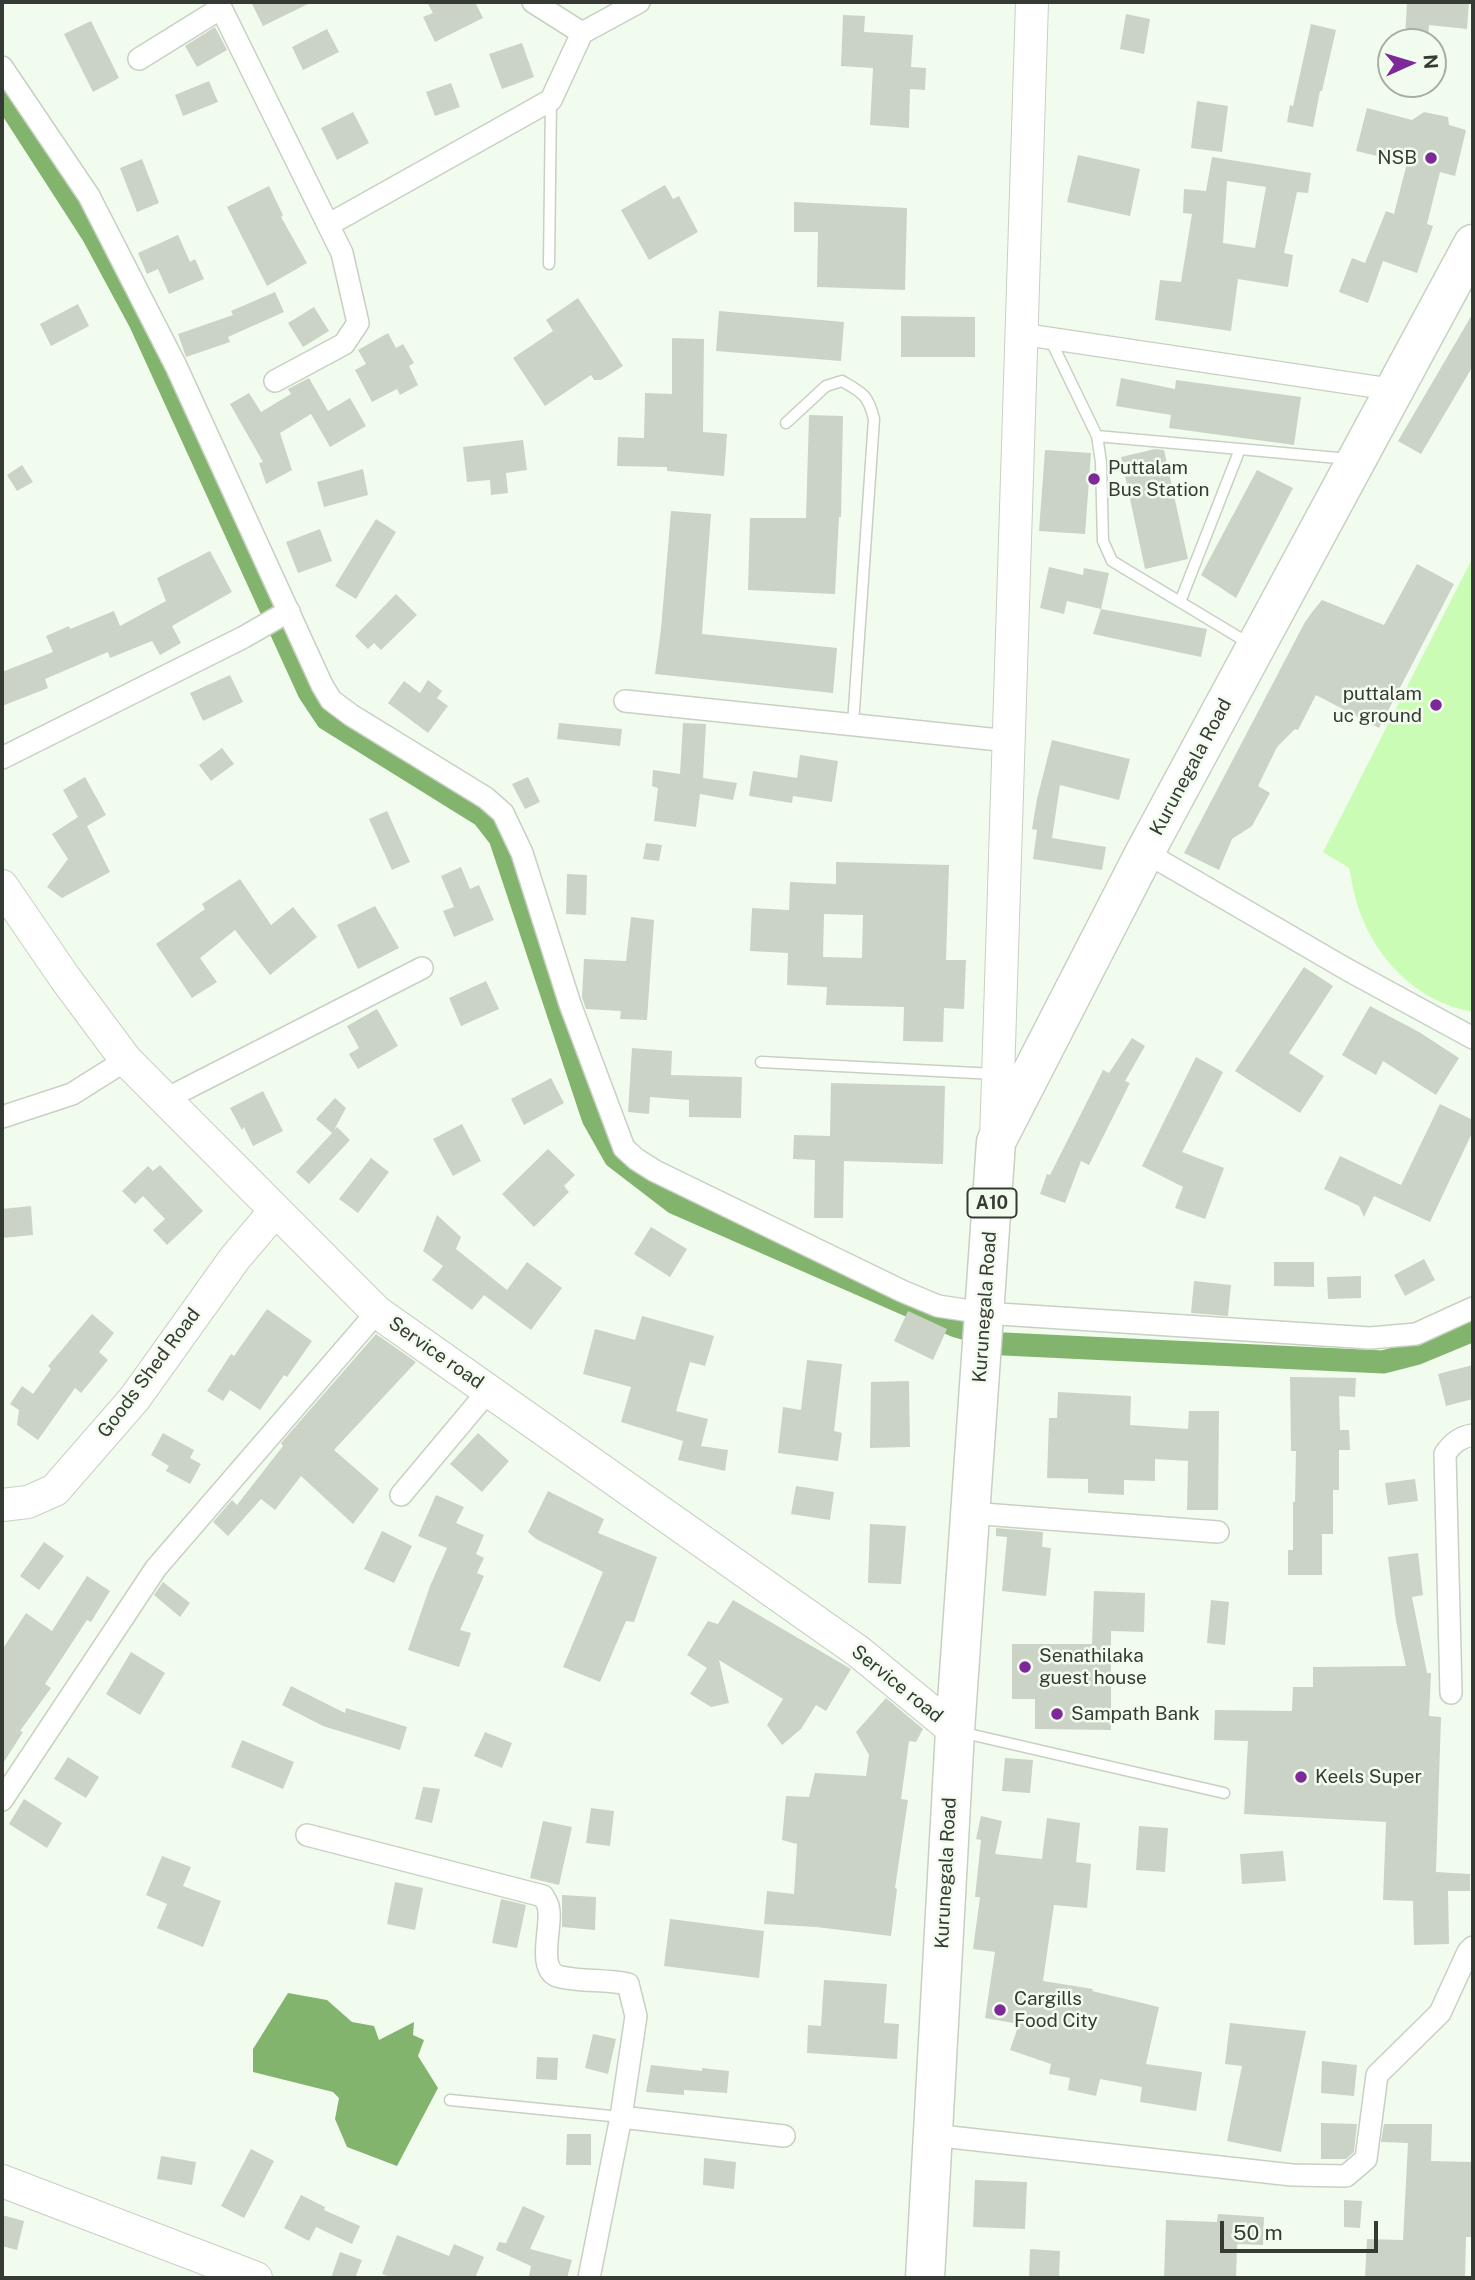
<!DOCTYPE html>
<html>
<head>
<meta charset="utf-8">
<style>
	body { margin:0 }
	#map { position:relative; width:1475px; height:2280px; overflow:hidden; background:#f2fcee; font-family:"Public Sans",sans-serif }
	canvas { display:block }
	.frame { position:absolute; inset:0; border:4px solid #363a34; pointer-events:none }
	.north { position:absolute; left:1377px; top:28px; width:70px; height:70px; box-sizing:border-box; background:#f2fcee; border:2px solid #a7aea4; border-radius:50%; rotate:86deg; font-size:19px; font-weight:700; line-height:28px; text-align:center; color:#363a34 }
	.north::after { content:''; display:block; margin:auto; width:24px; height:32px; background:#7d2999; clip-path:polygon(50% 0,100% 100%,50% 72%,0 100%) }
	.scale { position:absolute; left:1220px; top:2221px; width:158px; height:32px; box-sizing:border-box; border:4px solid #363a34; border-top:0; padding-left:9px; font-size:21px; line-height:24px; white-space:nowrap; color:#363a34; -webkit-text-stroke:5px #f2fcee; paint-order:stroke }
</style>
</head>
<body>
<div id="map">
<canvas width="1475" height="2280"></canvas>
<div class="frame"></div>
<div class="north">N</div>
<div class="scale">50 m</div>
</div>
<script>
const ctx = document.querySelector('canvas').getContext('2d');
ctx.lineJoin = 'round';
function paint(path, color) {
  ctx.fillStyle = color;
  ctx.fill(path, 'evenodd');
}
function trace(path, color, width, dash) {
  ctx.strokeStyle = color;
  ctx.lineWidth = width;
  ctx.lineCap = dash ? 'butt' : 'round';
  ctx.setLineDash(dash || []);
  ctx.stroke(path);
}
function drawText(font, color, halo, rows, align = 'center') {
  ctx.font = font + ' "Public Sans",sans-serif';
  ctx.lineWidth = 5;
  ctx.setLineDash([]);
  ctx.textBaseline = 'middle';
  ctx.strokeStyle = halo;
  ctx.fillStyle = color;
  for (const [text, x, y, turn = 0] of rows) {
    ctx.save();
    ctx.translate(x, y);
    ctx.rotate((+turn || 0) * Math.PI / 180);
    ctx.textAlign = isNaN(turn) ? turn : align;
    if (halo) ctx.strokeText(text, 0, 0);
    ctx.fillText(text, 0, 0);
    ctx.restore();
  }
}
paint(new Path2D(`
	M1473,557v455c-55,-10 -95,-50 -114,-102 -5,-14 -7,-28 -10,-42l-26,-16z`), '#cafcb5');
paint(new Path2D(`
	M288,1993l39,7 25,22 22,4 5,14 35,-18 -1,13 11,5 -6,16 20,32 -41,78 -50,-19 -12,-28 4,-21 -6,-6 -80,-20v-23z`), '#83b46d');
trace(new Path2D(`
	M2,94l91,141 47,87 169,370 18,27 156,97 17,22 93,280 22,39 60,46 281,123 14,4
	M1004,1344l379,18 35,-9 55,-23`), '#83b46d', 23);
paint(new Path2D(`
	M251,2h61l-49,24z
	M427,2h48l8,16 -48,24 -12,-25 10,-4z
	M1407,2h62l-2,27 -38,-4 -1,16 -23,-2z
	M1126,14l24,5 -6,35 -24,-5z
	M843,15l22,1 -1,16 49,3 -2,32 15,1 -1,22 -15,-1 -1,39 -39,-3 3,-57 -32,-2z
	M91,21l28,57 -26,14 -29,-58z
	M1311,24l25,6 -14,61h-2l-7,36 -26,-5 3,-17 3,1z
	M215,27l12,23 -30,17 -12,-21z
	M327,29l12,23 -36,18 -11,-23z
	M522,43l12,34 -32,12 -13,-35z
	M209,81l9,21 -35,14 -8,-21z
	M451,83l9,24 -25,9 -9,-24z
	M1197,101l31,5 -6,46 -31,-4z
	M1367,108l45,12 12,-8 24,5 1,8 17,5 -11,46 -15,-4 -13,52 6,2 -16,47 -34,-12 -15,42 -29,-11 13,-34 13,5 21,-52 8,3 13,-51 -51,-12z
	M353,112l16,31 -32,17 -16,-32z
	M1078,155l62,14 -10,47 -63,-14z
	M1212,157l99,16 -3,20 -11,-1 -13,61 9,2 -5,32 -50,-8 -7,52 -76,-11 5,-40 21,2 11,-68 -9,-1 1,-24 22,2zM1227,181l39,6 -11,61 -32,-5z
	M142,159l17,44 -22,9 -17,-44z
	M665,185l8,14 6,-3 19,36 -49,28 -28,-50z
	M269,186l14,29 -2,2 26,46 -40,23 -40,-79z
	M794,202l113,6 -2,82 -88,-3 1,-55h-24z
	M178,235l12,27 5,-3 9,20 -35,15 -11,-25 -11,5 -9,-21z
	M275,292l9,20 -56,25 2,5 -44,15 -8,-23 55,-19 -2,-4z
	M578,298l45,68 -22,14h-7l-3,-5 -46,31 -32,-48 40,-27 -7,-11z
	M78,304l11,22 -38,20 -11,-22z
	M314,307l15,24 -26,16 -15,-24z
	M719,311l125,11 -3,39 -125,-10z
	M1473,313v53l-52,88 -23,-13z
	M901,316l74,1v40h-74z
	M388,333l8,15 7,-4 11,19 -5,3 9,19 -18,10 -3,-6 -25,13 -17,-32 11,-6 -8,-14z
	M672,338l32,1 -1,93 24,2 -3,42 -57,-5v-4l-50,-1 1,-29 26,1 1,-45 27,1z
	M309,378l19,33 22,-13 16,28 -36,21 -19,-33 -31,19 12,37 -26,14 -7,-21 4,-1 -33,-58 19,-11 12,19 30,-18 -3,-5z
	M1121,378l54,11 1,-9 125,17 -7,48 -125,-17 2,-13 -55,-9z
	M809,415l34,1 -2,101h-2l-4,77 -87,-4 2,-72h56z
	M523,440l4,30 -21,3 2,20 -17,2 -1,-15 -23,2 -4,-35z
	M1155,449l9,1 24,109 -43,10 -24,-112z
	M1045,450l46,3 -6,81 -46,-3z
	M22,465l11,17 -16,9 -10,-16z
	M363,469l5,26 -44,12 -7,-25z
	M1257,470l36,18 -57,110 -35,-23z
	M671,511l40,3 -9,120 135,14 -4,45 -178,-19 6,-45z
	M376,519l20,13 -40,67 -21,-13z
	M320,529l12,32 -34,12 -12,-31z
	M210,551l22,41 -60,34 9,17 -21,12 -8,-14 -42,17 -2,-6 -63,27 3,9 -46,18v-34l51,-20 -7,-16 23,-10 1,3 44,-18 6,15 46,-25 -9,-23z
	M1417,564l37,20 -75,144 -63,-33 -18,35 -3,-1 -18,18 -19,39 12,7 -18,33 -20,13 -13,31 -35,-17 121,-231 8,-11 9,-11 62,25z
	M1049,567l34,8 1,-7 25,5 -8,36 -34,-8 -3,13 -24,-6z
	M396,594l21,21 -36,35 -7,-7 -6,6 -13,-13z
	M1101,609l106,20 -6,28 -108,-23z
	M230,675l13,27 -40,19 -13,-28z
	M428,680l14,11 -5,7 11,8 -20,27 -40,-30 16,-22 16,12z
	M559,723l63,6 -2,17 -63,-7z
	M683,723l23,1 -3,54 34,5 -4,17 -33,-6 -4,33 -42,-6 4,-33 -6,-2 1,-16 27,4z
	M1052,740l78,19 -11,41 -59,-15 -8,53 54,9 -4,23 -69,-11 4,-29 -5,-1 5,-30z
	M222,748l12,16 -23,17 -12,-16z
	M800,755l38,6 -6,41 -39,-6 -1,7 -43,-7 4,-25 44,7z
	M85,777l21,38 -19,11 23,46 -48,26 -15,-11 21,-28 -16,-25 26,-17 -15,-27z
	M528,777l12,25 -15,7 -13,-25z
	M387,811l23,51 -18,8 -23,-51z
	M646,843l16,2 -3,16 -16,-2z
	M836,862l113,3 -3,95h20l-2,49 -20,-1 -1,34 -40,-1 1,-34 -78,-2 1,-18 -40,-2 1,-32 -38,-2 2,-43 37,2 1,-28 46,2zM824,914l39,1 -1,43 -39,-1z
	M461,867l9,22 9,-4 15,35 -40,17 -11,-26 11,-4 -13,-31z
	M567,874l20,1 -1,40 -20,-1z
	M240,879l31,46 22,-18 24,30 -47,38 -35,-45 -35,28 17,24 -25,16 -36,-54 49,-35 -3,-5z
	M375,906l24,42 -41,21 -21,-44z
	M631,917l23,3 -7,100 -27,-1 1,-8 -35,-2 -4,-12 2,-38 42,2z
	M1304,967l29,19 -44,67 35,23 -24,37 -65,-42z
	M486,981l13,28 -38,17 -12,-28z
	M1370,1006l49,26 40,26 -23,37 -53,-34 -7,14 -34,-20z
	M377,1009l21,37 -40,23 -9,-15 10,-6 -12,-22z
	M1132,1038l13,8 -20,35 5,2 -41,82 -8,-4 -16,42 -25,-9 7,-20 3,1 53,-105 6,3z
	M632,1048l40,3 -1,24 71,2 -1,41 -52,-1v-17l-39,-3 -1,17 -21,-2z
	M1196,1057l27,15 -41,80 42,16 -19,51 -30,-11 8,-21 -41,-21z
	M551,1078l13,25 -40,22 -13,-26z
	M831,1083l114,3 -2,78 -99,-3 -1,57h-29l1,-58 -22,-1 1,-24 36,1z
	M263,1091l20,40 -30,15 -9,-19 -2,3 -12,-22z
	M335,1098l11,10 -12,22 3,-3 13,13 -41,44 -13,-12 36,-39 -16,-14z
	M1440,1104l33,16v11l-43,91 -56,-26 -10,21 -5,-11 -35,-17 16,-33 61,29z
	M462,1124l19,37 -28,15 -20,-37z
	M548,1149l27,26 -11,11 5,6 -35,35 -32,-33z
	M371,1158l18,14 -31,41 -19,-14z
	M160,1165l43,46 -36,34 -14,-15 12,-11 -22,-23 -8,8 -13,-13 26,-25 5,5z
	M31,1206l2,29 -31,3v-29z
	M437,1215l24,22 -5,12 51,41 20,-28 35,26 -31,42 -47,-35 -12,15 -40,-30 11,-14 -20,-15z
	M651,1227l36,22 -17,28 -36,-23z
	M1424,1259l11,21 -30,16 -11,-21z
	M1274,1262h40v25l-40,-1z
	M1361,1276v22l-33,1 -1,-22z
	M1194,1281l37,4 -3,31 -37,-3z
	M267,1309l45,32 -25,36 -3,-2 -24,35 -30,-20 -7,11 -16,-10 24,-37 3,2z
	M908,1311l39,18 -14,31 -39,-19z
	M92,1314l22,19 -15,19 9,8 -27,33 -6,-5 -37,52 -21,-15 2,-15 -9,-6 12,-18 11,8 18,-25 -3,-3z
	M642,1316l72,20 -9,30 -15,-4 -14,49 32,8 -7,27 27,4 -3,21 -47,-11 5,-19 -62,-19 10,-35 -48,-13 12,-45 40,11z
	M376,1334l40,28 -82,88 45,39 -26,35 -52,-48 -26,34 -14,-11 -33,37 -15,-14 19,-22 5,5 46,-59 -2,-3z
	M807,1360l35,4 -8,67 8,2 -4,28 -60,-8 5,-46 18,3z
	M1473,1365v34l-27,7 -8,-32z
	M1290,1377l66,1 -1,19 -16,-1 1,34h9l1,20h-11v40h-6v44h-11v41h-34v-25h5v-48h2l1,-51h-5z
	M909,1381l1,66 -40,1 1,-66z
	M1058,1392l73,4 -1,29 58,4 1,-18h30l-1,99h-31l1,-49 -33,-2v22l-31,-1v15l-36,-2v-14l-41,-1 2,-60h8z
	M163,1433l31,17 -4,8 11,6 -11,20 -24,-13 3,-5 -18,-11z
	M478,1433l31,28 -27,31 -32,-28z
	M1415,1479l3,22 -30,4 -3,-22z
	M796,1486l38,6 -4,28 -39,-6z
	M548,1491l56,28 -6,14 59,24 -23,65 -8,-1 -26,61 -37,-15 40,-95 -67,-33 -8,-7z
	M436,1495l28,12 -8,16 28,12 -8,19 8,4 -7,15 7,3 -24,54 11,3 -12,34 -51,-17 22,-64 17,-38 -29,-12z
	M870,1524l36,2 -5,58 -33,-1z
	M996,1528l47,4 -1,15 9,1 -5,48 -44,-5 5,-54 -11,-1z
	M382,1531l30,15 -18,37 -30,-14z
	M44,1542l20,14 -25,34 -19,-14z
	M1418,1553l5,42 -11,2 15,76h4l-2,43 12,1 -5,155 34,2v17h-22l1,53 -35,1 -1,-44 -30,-1 3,-78 -142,-8 4,-73 -34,-1 1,-30 77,1 1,-24h20v-20l93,-1 -10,-45 -8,-64z
	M87,1576l23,15 -19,31 -4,-2 -42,64 6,4 -31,43 3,1 -21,33v-115l24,-37 26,18z
	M163,1582l27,21 -10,14 -26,-22z
	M1094,1591l51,2 -1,39 -33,-1v99l-76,-1v-30h-23v-55h80z
	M733,1600l118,69 -25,42 -10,-6 -15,24 -19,16 -15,-20 16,-26 -64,-39 10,43 -18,4 -21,-13 17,-26 -20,-13 21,-34 10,3z
	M1211,1600l18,2 -4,43 -18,-2z
	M131,1652l34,21 -25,42 -34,-21z
	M291,1686l54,27 1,-5 61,19 -7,23 -77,-24 -41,-21z
	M886,1698l37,31 -7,13 -7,-1 -8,58 7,1 -13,88 2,1 -6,47 -75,-9 -52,-3 3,-33 27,3 3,-50 -15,-4 4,-44 23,1 6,-24 51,3 3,-21 -13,-23z
	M485,1732l27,11 -10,25 -28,-12z
	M242,1740l52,22 -11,27 -52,-22z
	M68,1757l31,20 -13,21 -32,-19z
	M1005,1758l28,2 -3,33 -28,-2z
	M423,1787l17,2 -8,34 -17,-4z
	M24,1799l38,24 -15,25 -38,-24z
	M591,1808l23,3 -4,35 -24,-3z
	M981,1816l21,5 -7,33 47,5 5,-41 33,5 -4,39 15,2 -4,44 -33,-3 -11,76 50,8 -1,2 67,16 -13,57 56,8 -6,39 -56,-9 2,-15 -42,-8 -4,17 -28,-6 2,-12 -21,-4 2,-10 -41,-14 9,-26 -34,-6 10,-66 -22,-3 7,-52h-5l6,-57 -5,-1z
	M543,1821l29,6 -13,58 -29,-7z
	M1139,1826l29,2 -3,44 -29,-2z
	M1283,1851l3,30 -44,3 -2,-30z
	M162,1856l29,11 -8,19 38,15 -18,46 -46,-19 10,-24 -21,-9z
	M395,1882l28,6 -8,42 -28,-6z
	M562,1895l34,2 -1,33 -33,-3z
	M501,1899l25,6 -9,43 -25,-5z
	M670,1919l94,12 -5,47 -95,-12z
	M824,1980l63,4 -3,39 15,1 -2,35 -90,-6 1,-28 13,1z
	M1230,2023l76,8 -25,121 -54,-11 15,-75 -17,-2z
	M593,2034l23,5 -8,35 -23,-6z
	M537,2057l21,1 -1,22 -21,-1z
	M1322,2061l35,4 -3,31 -33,-3z
	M651,2065l51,6v-3l27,3 -2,22 -43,-3v5l-38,-3z
	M1321,2123l36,1 -3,28 -8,7h-25z
	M1384,2124h48l-1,37 42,1v75h-7l-1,41h-100l2,-39 36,1 5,-97 -27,-1z
	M567,2134h24v31h-25z
	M251,2149l23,12 -30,57 -23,-12z
	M161,2156l35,6 -4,23 -35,-6z
	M704,2158l32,4 -2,27 -31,-4z
	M975,2180l52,2 -2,47 -52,-2z
	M301,2195l24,12 -1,3 36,16 -8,18 -36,-17 -7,14 -25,-13z
	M1344,2200l18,1 -2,27 -16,-1z
	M523,2206l22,10 -15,33 42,11 -5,18h-27l-11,-2 2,-10 -35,-16 3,-8 7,1z
	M1218,2214l46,3 -1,28 -26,-1 -1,34h-72l2,-58 51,2z
	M2,2215l22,6 -7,29 -15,-4z
	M397,2235l52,21 5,-12 30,13 -9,21h-82l-11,-4z
	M1030,2249l30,2 -1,27h-30z
	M340,2252l22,8 -7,18h-24z`), '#cad3c6');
const lane = new Path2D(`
	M549,264l2,-164
	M1050,339l47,97 4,26 2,79 9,20 138,83
	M786,423l40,-37 16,-5c21,12 26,14 32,38l-21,305
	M1097,436l252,23
	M1180,602l60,-153
	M761,1062l234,12
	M960,1732l264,61
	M450,2100l171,17`);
const street = new Path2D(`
	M218,2l124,251 16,70 -14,21 -69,37
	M533,2l49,31
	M139,59l82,-51
	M2,67l87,129 87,170 146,319 9,15 20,15 135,83 17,15 19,40 48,151 54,144 12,11 19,12 247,120 36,15 46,7 386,25 46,-4 57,-26
	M328,225l223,-125 31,-67 57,-31
	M1021,334l375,56
	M625,701l384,40
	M2,758l242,-121 45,-26
	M1145,852l203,118 125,68
	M164,1100l258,-132
	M2,1117l70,-23 54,-34
	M401,1495l88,-105
	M970,1513l248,19
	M1451,1693l-6,-239c7,-11 15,-17 28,-19
	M2,1800l154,-232 221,-256
	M307,1835l236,61c1,2 5,8 5,10 6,18 -14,66 13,71 22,5 44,2 67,7l8,32 -15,101 -32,161
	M621,2117l163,19
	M932,2135l360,40 54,1 20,-17 11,-84 63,-62 28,-61 5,-5`);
const secondary = new Path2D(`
	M2,886l63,92 61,82 251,252 482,340 96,79
	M996,1141l36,-1139
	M2,1505l26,-3 27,-12 80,-92 100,-140 40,-47
	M2,2181l254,97`);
const highway = new Path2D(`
	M925,2278l30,-547 41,-589 149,-290 328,-608`);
trace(lane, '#c7d1c3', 13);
trace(street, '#c7d1c3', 24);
trace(secondary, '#c7d1c3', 34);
trace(highway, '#c7d1c3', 41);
trace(lane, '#fff', 10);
trace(street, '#fff', 21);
trace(secondary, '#fff', 32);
trace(highway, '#fff', 38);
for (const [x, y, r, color] of [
	[1431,158,7,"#7d2999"],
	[1094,479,7,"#7d2999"],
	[1436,705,7,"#7d2999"],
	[1025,1667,7,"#7d2999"],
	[1057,1714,7,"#7d2999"],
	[1301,1777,7,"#7d2999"],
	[1000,2010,7,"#7d2999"]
]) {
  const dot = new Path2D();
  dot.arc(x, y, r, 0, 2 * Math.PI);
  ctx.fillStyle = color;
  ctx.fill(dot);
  trace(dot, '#f2fcee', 2.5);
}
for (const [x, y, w] of [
	[992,1203,49]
]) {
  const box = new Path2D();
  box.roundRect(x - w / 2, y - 14.5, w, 29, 5);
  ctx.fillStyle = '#f2fcee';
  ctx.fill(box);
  trace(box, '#363a34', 2);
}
drawText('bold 18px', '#363a34', null, [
	["A10",992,1203]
]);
drawText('19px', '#363a34', '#f2fcee', [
	["NSB",1417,158,"right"],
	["Puttalam",1108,468],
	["Bus Station",1108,490],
	["puttalam",1422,694,"right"],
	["uc ground",1422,716,"right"],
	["Senathilaka",1039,1656],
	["guest house",1039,1678],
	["Sampath Bank",1071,1714],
	["Keels Super",1315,1777],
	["Cargills",1014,1999],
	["Food City",1014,2021]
], 'left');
drawText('19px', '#363a34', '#f2fcee', [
	["Kurunegala Road",1191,767,-62],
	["Kurunegala Road",985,1307,-86],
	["Service road",436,1353,35],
	["Goods Shed Road",149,1373,-53],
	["Service road",897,1684,39],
	["Kurunegala Road",946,1873,-87]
]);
</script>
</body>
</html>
